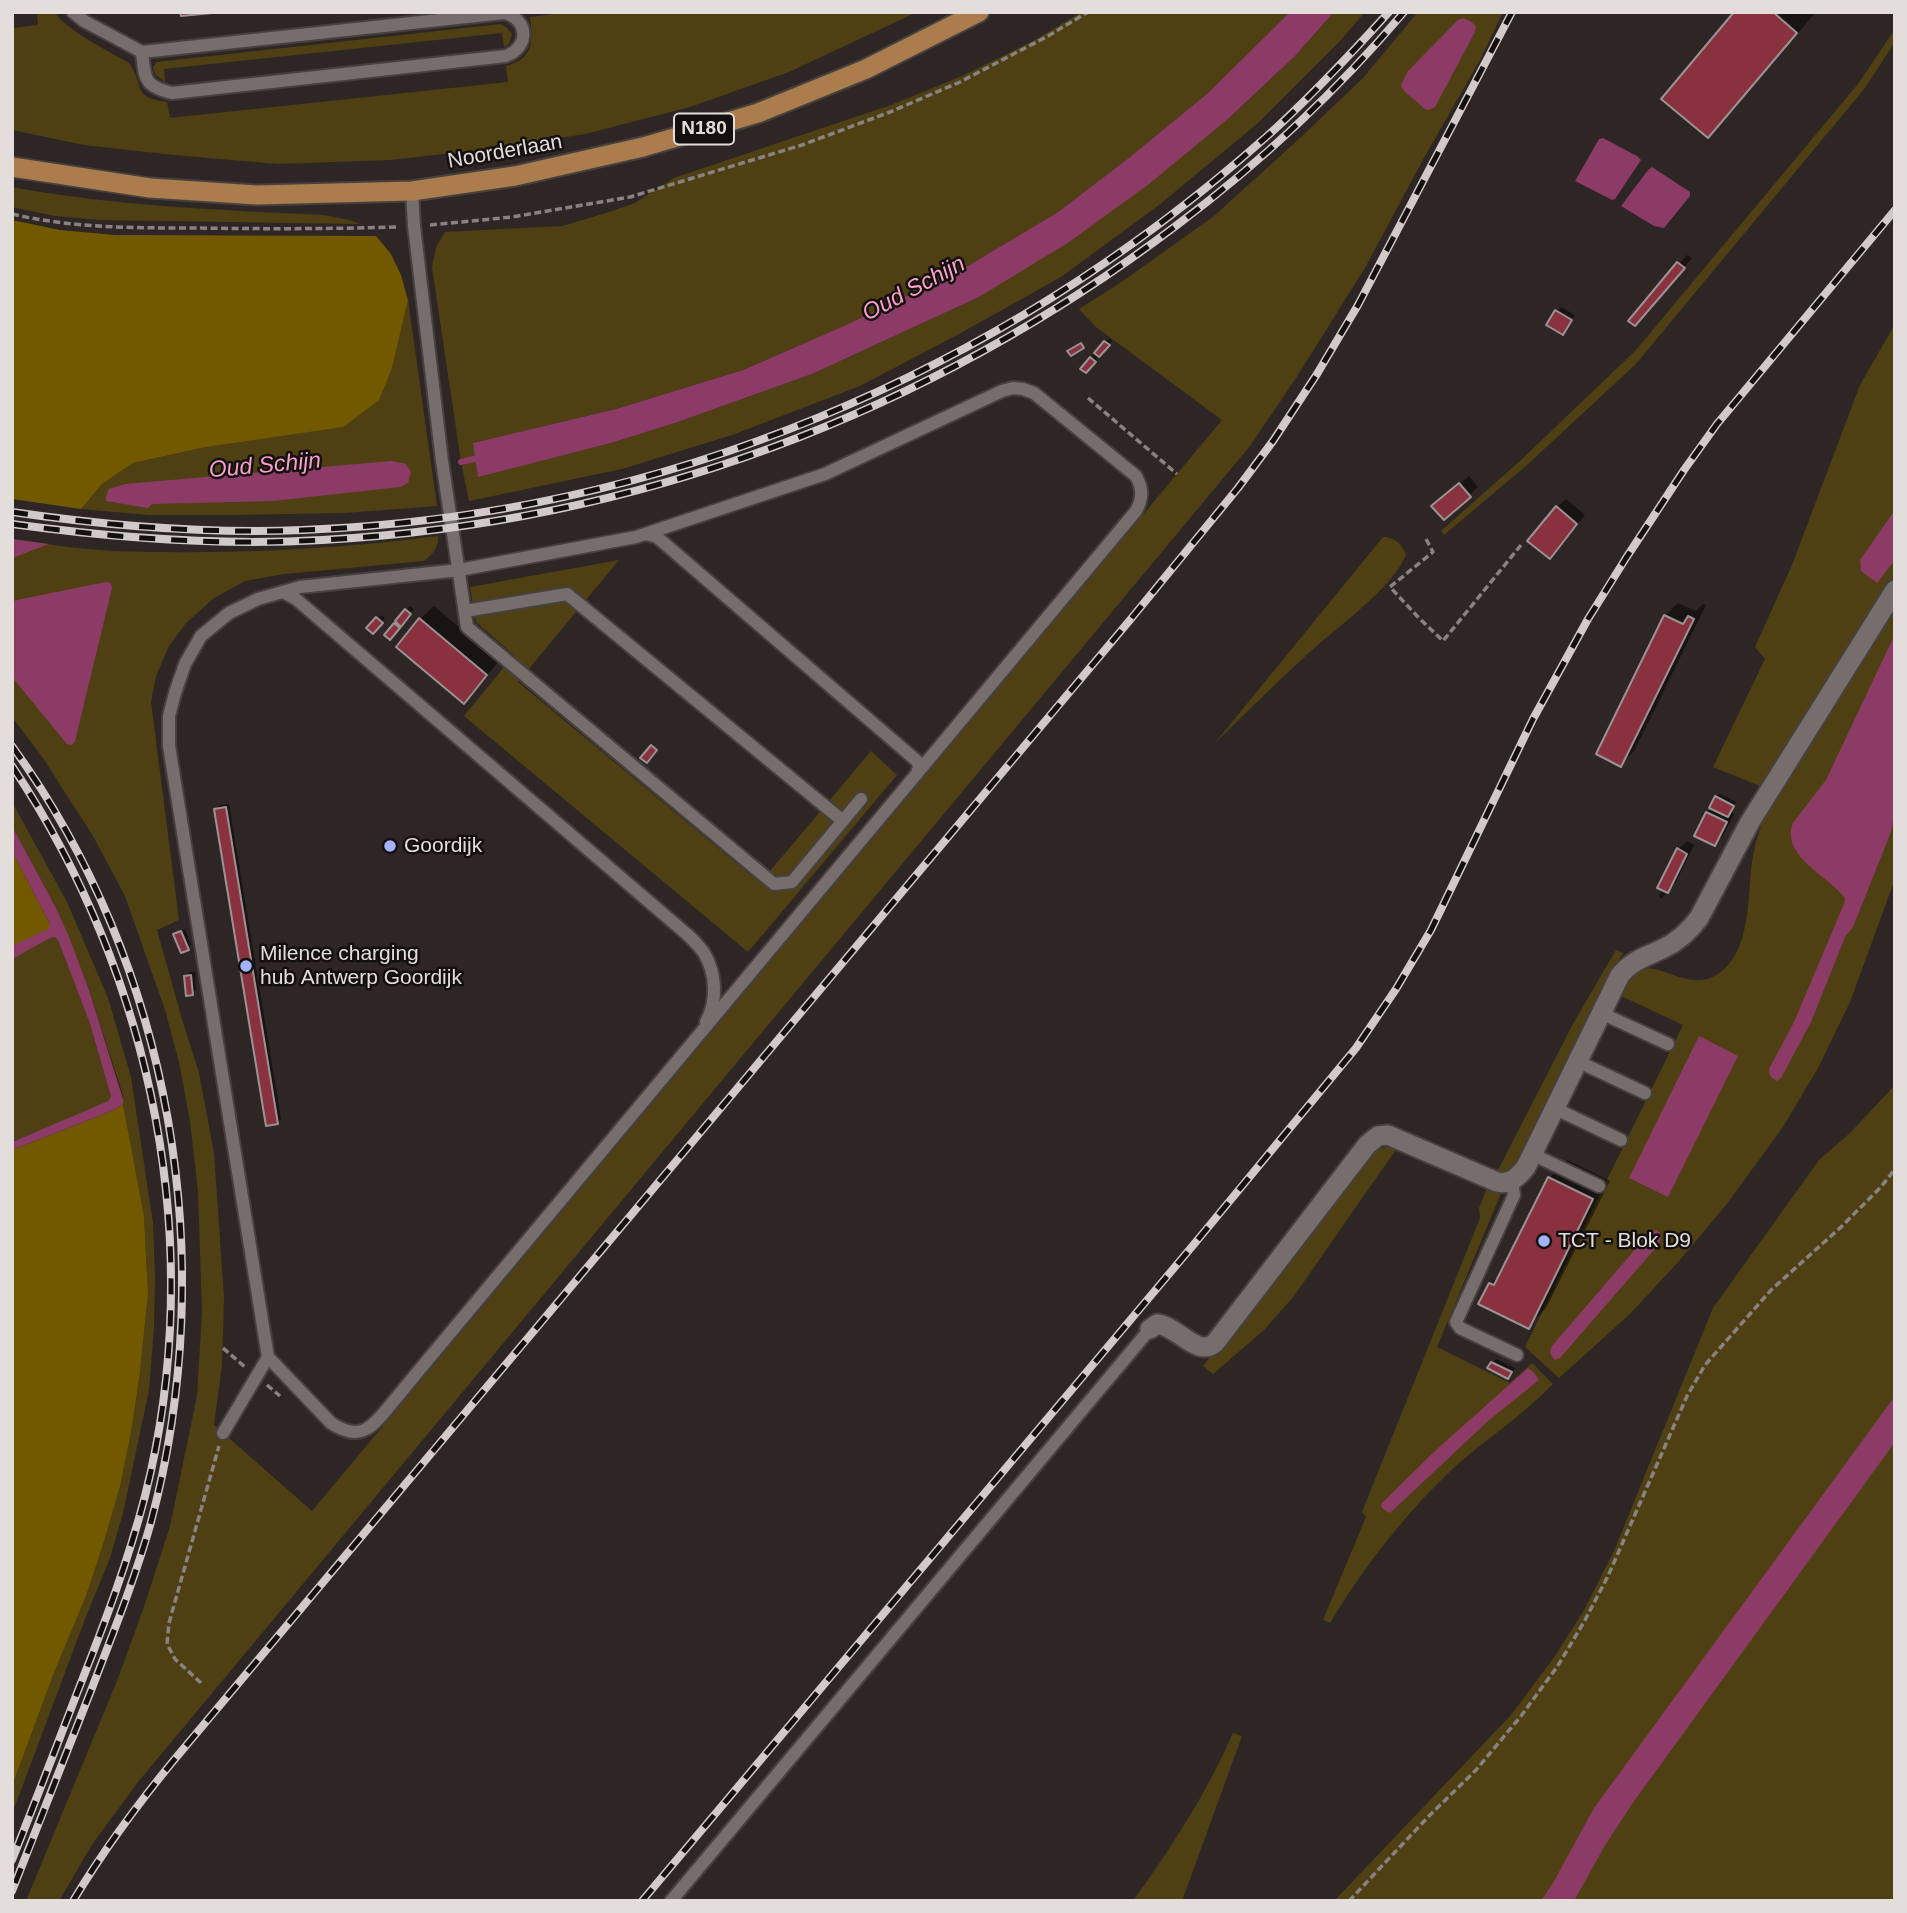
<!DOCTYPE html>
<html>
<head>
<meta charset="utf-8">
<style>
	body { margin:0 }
	#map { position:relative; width:1907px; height:1913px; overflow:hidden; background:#2d2624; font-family:Helvetica,sans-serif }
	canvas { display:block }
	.frame { position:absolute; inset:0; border:14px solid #e3dedc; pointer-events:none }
</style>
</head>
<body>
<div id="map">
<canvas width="1907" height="1913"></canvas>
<div class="frame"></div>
</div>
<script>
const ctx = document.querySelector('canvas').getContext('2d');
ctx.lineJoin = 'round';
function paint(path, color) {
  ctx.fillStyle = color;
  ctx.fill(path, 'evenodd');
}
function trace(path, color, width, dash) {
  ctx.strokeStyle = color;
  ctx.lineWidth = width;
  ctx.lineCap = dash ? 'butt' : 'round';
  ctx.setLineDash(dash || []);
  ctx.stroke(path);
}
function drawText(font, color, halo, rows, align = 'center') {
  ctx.font = font + ' Helvetica,sans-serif';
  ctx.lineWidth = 5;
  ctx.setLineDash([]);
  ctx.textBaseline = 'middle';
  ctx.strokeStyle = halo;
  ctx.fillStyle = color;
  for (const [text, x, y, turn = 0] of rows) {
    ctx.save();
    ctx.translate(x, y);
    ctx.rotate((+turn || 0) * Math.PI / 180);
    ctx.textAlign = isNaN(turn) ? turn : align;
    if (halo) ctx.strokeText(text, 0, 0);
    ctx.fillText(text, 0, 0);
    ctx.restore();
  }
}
paint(new Path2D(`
	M37,12h17c19,23 50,36 75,51 17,23 1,34 38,39l3,16 338,-36 -2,-16c28,-8 27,-24 24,-49l42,-5h345l-128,60 -99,35 -105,27 -97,15 -98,11 -112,4 -104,-9 -90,-10 -72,-15v-102l26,-3z
	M1082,12h208l-82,81 -78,64 -72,55 -97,58 -115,55 -103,45 -127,39 -142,34 4,33 133,-33 64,-20 137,-49 167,-77 250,-179 66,-62 39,-44h31l-25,29 -82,82 -99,82 -98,72 -102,57 -99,52 -128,49 -110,34 -153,32 -8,-39 -29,-195 4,-20 9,-15 117,-6 44,-13 29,-10 39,-25 217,-73 71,-29 73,-36z
	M1418,12h85l-23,48 -55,96 -59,110 -70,112 -46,68 -1112,1336 -45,61 -34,58h-33l91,-220 27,-74 26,-81 27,-130 5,-84 -4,-121 -8,-70 -11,-59 -14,-52 -40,-114 -32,-60 -50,-78 -31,-41v-178c34,5 67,10 101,12 108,4 218,-1 325,-15 1,11 -5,18 -14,25l-140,13 -39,7 -31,17 -28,25 -17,23 -13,30 -5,26 28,218 -22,10 24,86 18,57 15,80 10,145 -2,67 -8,60 98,86 910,-1091 -126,-93 -17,-18 44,-28 91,-65 86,-78 63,-60z
	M501,24l5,3 6,7 -3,10 -5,3 -2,-14 -338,36 1,13 -10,-8 -2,-7 4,-5z
	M1895,29v13l-30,46 -230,277 -108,100 -83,70 -3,-4 79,-70 116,-111 222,-266z
	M12,187c104,19 206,23 312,28l25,5 11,4 -260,-4 -45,-4 -43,-9z
	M408,300l29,206 -92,7 -116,2h-80l-68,-6 21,-25 31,-21 73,-16 186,-79z
	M1895,324v250l-135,212 -47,-19 52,-108 -10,-12 37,-82 68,-180z
	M1383,537c11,-1 20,8 23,18 -14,33 -66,70 -94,95 -33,30 -65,62 -97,93z
	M619,560l-101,122 242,201 111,-132 26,24 -149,177 -284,-236 50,-61 -38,-33 -6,-35z
	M1895,608v271l-45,123 -32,66 -35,59 -57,78 -47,56 -48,52 -72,65 -34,-31 158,-322 -66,-31c5,-6 10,-16 16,-21 24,-20 61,31 95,-8 24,-27 19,-76 25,-109 3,-18 10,-35 16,-52z
	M12,802l55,100 41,96 23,79 22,146 2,54 -1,50 -5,63 -26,123 -13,45 -25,61 -73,195v-28l42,-113 32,-77 15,-45 31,-124 8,-55 8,-78 -4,-78 -21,-112v-9l-34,-105 -34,-84 -43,-80z
	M12,851l46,89 32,84 21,74 -3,3 -96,41z
	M1616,950l7,3 -18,29 -88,178c-5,7 -12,14 -21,14l78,-152z
	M1895,1085v816h-561l177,-186 44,-59 29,-46 30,-59 99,-243 106,-148 31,-27z
	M1388,1147l9,1 -103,148 -30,34 -51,44 -10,-8 167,-211 10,-6z
	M1487,1188l15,3 -65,156 73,36 22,-20 21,21c-29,30 -64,53 -95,80 -50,46 -93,101 -128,159l-7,-3 43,-103 -4,-5 118,-294 -1,-10z
	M1233,1733l9,3 -60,165h-49c38,-53 74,-108 100,-168z`), '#4f4014');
paint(new Path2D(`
	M12,220l48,10 55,5 261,1 15,18 10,21 7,25 -16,68 -13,32 -36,27 -137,20 -73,16 -31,21 -21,25 -69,-10z
	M12,851l42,81 -42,20z
	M123,1104l21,112 4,78 -8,78 -8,55 -12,59 -19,65 -15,45 -32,77 -42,113v-636l102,-40z`), '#725900');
paint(new Path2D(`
	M1290,12h44l-39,44 -66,62 -80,66 -80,58 -90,55 -167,77 -137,49 -64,20 -133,34 -5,-34 143,-34 127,-39 103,-45 115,-55 97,-58 72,-55 78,-64z
	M1463,18l7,3 6,5 -1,6 -40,75 -6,3 -4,-1 -21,-18 -3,-6 7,-14 50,-51z
	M1603,138l34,18 4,4 -26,39 -3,1 -37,-19 24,-42z
	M1652,167l38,25v4l-26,32 -10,-2 -33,-20 27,-36z
	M392,461l14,3 5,8 -3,11 -8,4 -127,14 -121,3 -4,4 -42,-7v-5l3,-7 16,-5z
	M1895,510v50l-18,23 -16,-12 -1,-11z
	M12,539l37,5 -37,14z
	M106,582l5,1 1,5 -37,153 -3,4 -5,-1 -55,-67v-76z
	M1895,634v175l-4,23 -38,95 -8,10 -34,85 -30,56 -4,3c-6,-3 -8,-6 -8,-12l25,-47 50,-118 1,-6c-16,-22 -65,-42 -52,-75l33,-43z
	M12,826l43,80 14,31 20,53 34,109v5l-9,6 -102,40v-8l96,-41 3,-4 -21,-73 -32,-84 -3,-3 -5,1 -38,21v-13l36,-17 2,-5 -38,-73z
	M1699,1036l39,20 -70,141 -39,-19z
	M1656,1230l4,3 1,5 -2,6 -99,114 -5,2c-5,-5 -6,-8 -3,-14l99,-115z
	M1528,1368l6,5 5,7 -51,41 -98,92 -8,-5 -1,-4 55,-54z
	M1895,1396v46l-263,362 -28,43 -30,54h-33l12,-18 41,-75z`), '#8c3b66');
paint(new Path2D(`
	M1736,12h82l-3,1 -89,105 -18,18z
	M1687,255l5,3 -48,57 -13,6z
	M1561,307l14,8 -9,14 -17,-4z
	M1109,338l3,3 -22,26 1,-9z
	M1469,476l9,11 -34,31 -2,-20z
	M1566,499l19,16 -27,34 -1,-42z
	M1678,603l18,8 7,-7 3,1 -72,146 -13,13 44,-148z
	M410,606l4,3 -20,25 -8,1z
	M434,606l65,55 -35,41 -44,-83z
	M381,615l4,3 -12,14 -4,-4z
	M1720,794l16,8 -5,10 3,2 -11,22 -8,8 -8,-31 5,-5 4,-11z
	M229,804l52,315 -4,3 -61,-313 4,-4z
	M1687,841l7,4 -18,37 -15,17 -2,-4 5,-6 14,-40z
	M185,929l6,16 -3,3 -13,-13z
	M190,972h5l1,18 -4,3 -6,-17z
	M1567,1160l43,21 -64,127 -18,18 -38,-42 13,-13 47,-93z
	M1496,1359l19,9 -7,9 -16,-14z`), '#0007');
trace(new Path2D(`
	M461,462l21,-5`), '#8c3b66', 6);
const building = new Path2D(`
	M180,12h43l-42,4z
	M1734,12h39l24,21 -89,105 -47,-39z
	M1677,262l8,6 -50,58 -7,-5z
	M1555,310l17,10 -9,15 -17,-10z
	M1104,341l6,4 -11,12 -5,-4z
	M1081,343l3,5 -13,8 -4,-5z
	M1090,357l6,5 -10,11 -6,-4z
	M1459,483l12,14 -27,23 -13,-14z
	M1556,506l21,18 -27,35 -23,-18z
	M405,609l6,5 -10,13 -6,-6z
	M1664,615l19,9 5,-8 6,3 -73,148 -25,-13z
	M376,617l7,6 -10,11 -7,-6z
	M419,618l68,57 -23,29 -68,-57z
	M394,623l6,5 -10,12 -6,-5z
	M651,745l6,5 -10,13 -7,-5z
	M1715,796l19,10 -6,11 -19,-9z
	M226,807l52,317 -12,2 -52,-317z
	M1706,812l21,10 -12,24 -21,-10z
	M1677,848l10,6 -19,39 -11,-5z
	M181,931l8,19 -8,3 -8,-19z
	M191,975l2,20 -7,1 -2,-20z
	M1548,1177l45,22 -64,130 -51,-25 11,-21 5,2z
	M1491,1362l21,10 -4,7 -21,-11z`);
paint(building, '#89313e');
trace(building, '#9b9292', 2);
const service = new Path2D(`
	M73,12l11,9 58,31 362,-39c25,6 26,34 2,43l-334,37c-29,-7 -27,-15 -30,-41
	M412,191l2,35 28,235 25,166 307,257 18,-2 69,-83
	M1013,388l10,1 11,4 102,83c7,13 7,22 0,35l-720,863c-9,11 -19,23 -28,34 -18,22 -30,33 -57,15l-63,-66 -99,-611v-30l6,-23 10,-29 16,-28 28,-23 29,-14 42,-12 159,-17 177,-33 189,-63 177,-83z
	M646,534l11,3 260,224 2,5 -2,8
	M283,592l13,7 393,337c5,5 11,11 15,17 12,20 14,48 2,69
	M465,611l102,-17 276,227
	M1601,1013l67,31
	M1577,1061l68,32
	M1554,1108l67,32
	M1532,1154l67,32
	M1512,1181l2,14 -58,127 4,6 57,27
	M223,1433l45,-76
	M671,1901l479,-572`);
const minor = new Path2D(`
	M1150,1329l7,-5c21,2 40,34 58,19l152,-198 11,-9 10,-1 109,47c13,3 21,-5 29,-15l94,-192c14,-16 26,-18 44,-27 15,-7 26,-18 35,-30l51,-96 145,-232`);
const primary = new Path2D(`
	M12,167l138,21 107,7 155,-4 103,-15 128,-29 115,-34 108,-44 113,-57`);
trace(service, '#46413f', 16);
trace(minor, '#46413f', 23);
trace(primary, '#46413f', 23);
trace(new Path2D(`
	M12,214c60,14 120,14 182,14 68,1 135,1 204,-1
	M430,225l82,-8 118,-20 172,-52 88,-33 70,-30 88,-46 40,-24
	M1088,398l89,76
	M1426,539l7,13 -43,35 28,30 25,24 78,-96
	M223,1348l22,19
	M267,1385l13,11
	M201,1683l-26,-24 -8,-15 2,-21 50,-177
	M1349,1901l80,-85 47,-46 45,-54 36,-49 27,-45 24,-46 79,-180 18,-31 67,-76 68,-61 41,-41 14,-18`), '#888280', 3.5, [7, 3.5]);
trace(service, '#766e6c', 12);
trace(minor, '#766e6c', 19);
trace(primary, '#ab7c4c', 19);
const rail = new Path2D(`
	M12,512c97,14 193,22 291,18 359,-14 694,-155 962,-392 44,-39 84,-82 124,-126
	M12,524c103,14 206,22 310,16 314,-17 605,-126 855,-315 83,-62 160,-134 227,-213
	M12,746c160,221 209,514 139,776 -16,57 -38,111 -59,166 -27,68 -53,136 -80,203
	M12,766c142,212 196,482 133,730 -17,66 -41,129 -66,192 -22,57 -44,115 -67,172
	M73,1901c30,-50 64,-96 101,-141l956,-1140 108,-132 35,-47 44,-67 41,-69 154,-293
	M642,1901l553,-658 161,-195 40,-59 35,-59 102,-211 55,-100 38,-61 58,-88 33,-46 178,-214`);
trace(rail, '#d0cbc9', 8);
trace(rail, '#13100f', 5, [16]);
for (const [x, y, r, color] of [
	[390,846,7,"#a3b2fd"],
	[246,966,7,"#a3b2fd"],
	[1544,1241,7,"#a3b2fd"]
]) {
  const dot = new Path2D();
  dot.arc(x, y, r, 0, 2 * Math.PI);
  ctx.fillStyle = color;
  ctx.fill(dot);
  trace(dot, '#13100f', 2.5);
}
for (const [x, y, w] of [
	[704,129,60]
]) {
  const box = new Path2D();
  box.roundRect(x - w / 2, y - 15.5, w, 31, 5);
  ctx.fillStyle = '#13100f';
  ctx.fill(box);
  trace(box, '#e3dedc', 2);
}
drawText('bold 19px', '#e3dedc', null, [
	["N180",704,129]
]);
drawText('21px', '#e3dedc', '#13100f', [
	["Noorderlaan",505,152,-10]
]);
drawText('21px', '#e3dedc', '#13100f', [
	["Goordijk",404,846],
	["Milence charging",260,954],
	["hub Antwerp Goordijk",260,978],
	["TCT - Blok D9",1558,1241]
], 'left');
drawText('italic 23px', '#fa9fcb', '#13100f', [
	["Oud Schijn",914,289,-28],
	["Oud Schijn",265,466,-5]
]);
</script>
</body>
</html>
